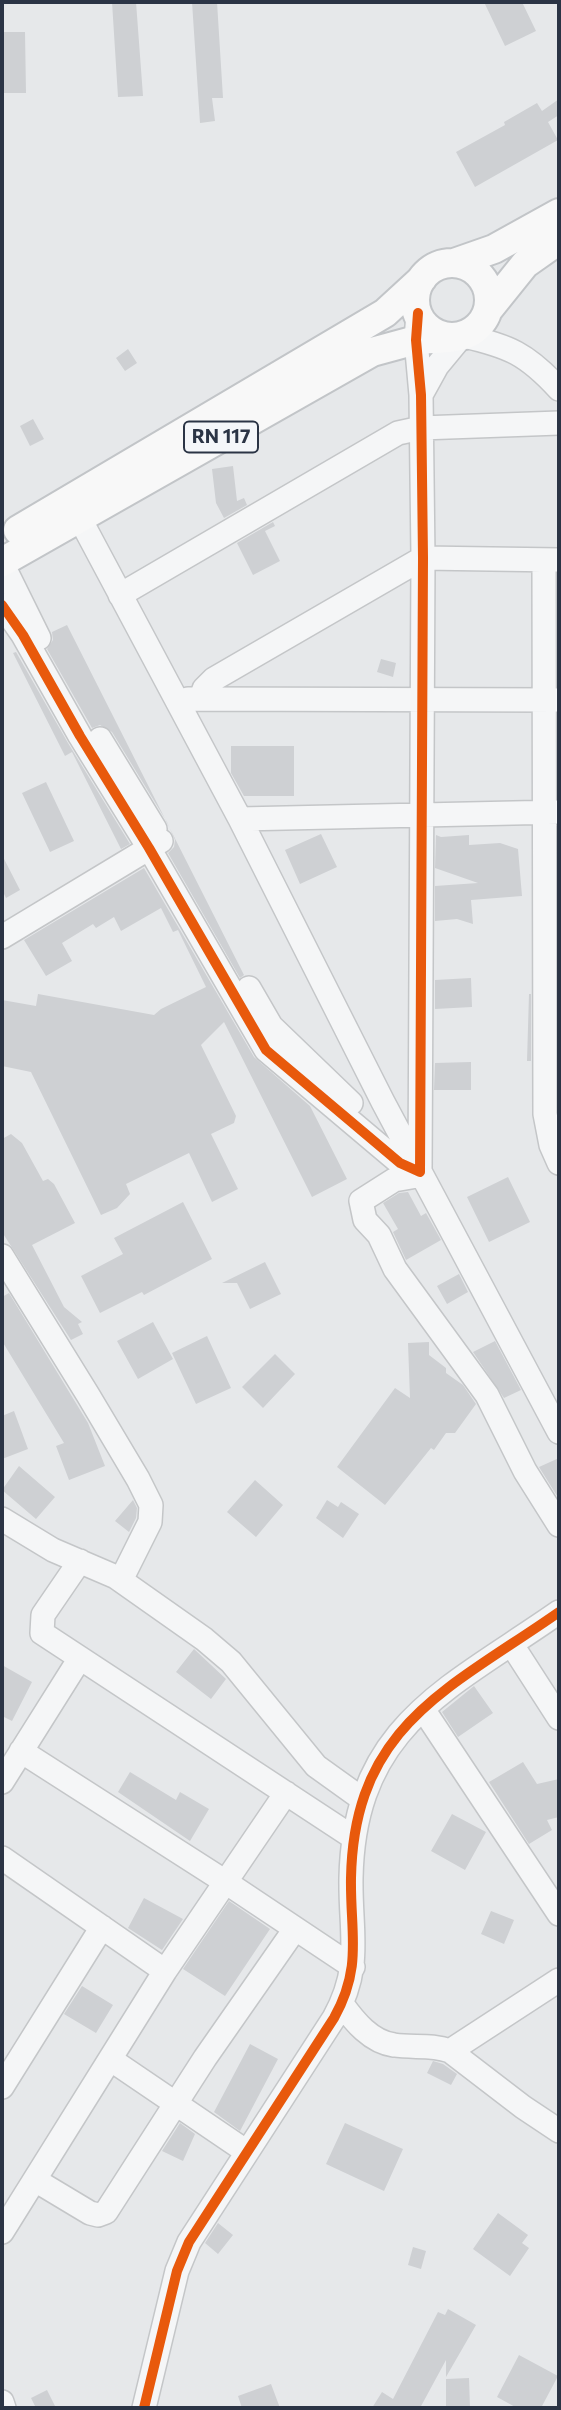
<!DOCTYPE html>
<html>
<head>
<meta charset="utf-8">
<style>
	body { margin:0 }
	#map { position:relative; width:561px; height:2410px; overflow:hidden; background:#e6e8ea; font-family:Commissioner,sans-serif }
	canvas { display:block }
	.frame { position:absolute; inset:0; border:4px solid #2b3445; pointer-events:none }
</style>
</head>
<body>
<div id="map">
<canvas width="561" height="2410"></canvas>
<div class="frame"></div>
</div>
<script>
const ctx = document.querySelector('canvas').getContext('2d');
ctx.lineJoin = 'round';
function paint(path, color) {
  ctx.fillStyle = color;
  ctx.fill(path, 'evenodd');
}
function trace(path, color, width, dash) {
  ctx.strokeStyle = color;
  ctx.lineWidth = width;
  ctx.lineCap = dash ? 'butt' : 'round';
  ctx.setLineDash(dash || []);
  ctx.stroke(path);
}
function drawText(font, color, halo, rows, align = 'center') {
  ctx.font = font + ' Commissioner,sans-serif';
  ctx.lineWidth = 7;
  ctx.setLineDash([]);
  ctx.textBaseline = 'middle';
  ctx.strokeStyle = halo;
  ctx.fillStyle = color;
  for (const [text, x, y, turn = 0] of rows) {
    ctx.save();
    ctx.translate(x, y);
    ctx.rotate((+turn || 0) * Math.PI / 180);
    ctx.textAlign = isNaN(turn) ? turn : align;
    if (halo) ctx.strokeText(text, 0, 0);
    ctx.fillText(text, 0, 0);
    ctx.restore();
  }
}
paint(new Path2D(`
	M112,2h24l7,94 -25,1z
	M192,2h25l6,96h-11l3,23 -15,2z
	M484,2h38l14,29 -31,15z
	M2,32h23l1,61h-24z
	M559,99v16l-11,7 10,18 -83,47 -19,-35 49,-27 -1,-3 33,-19 5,8z
	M128,349l9,14 -12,8 -9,-13z
	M33,419l11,20 -14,7 -10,-20z
	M233,466l4,35 7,-3 3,7 -23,13 -8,-15 -4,-34z
	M273,522l2,4 -10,5 15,30 -27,14 -16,-32z
	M67,625l177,350 -4,3 -72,-125 6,-6 1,-7 -8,-18 -55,-90 -12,-7 -8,3 -45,-79 6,-9 -1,-8z
	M16,652l52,91 62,101 -9,5 -49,-97 -7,4 -52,-103z
	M381,659l15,4 -3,14 -16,-5z
	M231,746h63v50h-50l-13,-23z
	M46,782l28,59 -24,11 -28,-59z
	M321,834l16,33 -37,17 -15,-34z
	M436,835l5,2 28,-2v10l31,-2 18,6 4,47 -51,4 2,24 -16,-5 -22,2v-35l43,-3 -43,-15z
	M2,855l18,35 -14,8 -4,-8z
	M144,868l110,189 56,49 37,73 -35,18 -88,-175 -23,23 35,71 -2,7 -23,11 27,55 -26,13 -23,-49 -63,31 4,10 -13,14 -16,7 -70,-143 -29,-6v-66l34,6 2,-12 116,21 7,-6 45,-22 -28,-57 -5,2 -12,-24 -40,23 -7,-14 -18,11 -3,-4 -31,19 10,18 -26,15 -22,-36z
	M471,978l1,29 -37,2v-29z
	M529,994h2v67h-4z
	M471,1062v28h-37l1,-27z
	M11,1134l11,9 21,38 5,-2 6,5 21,39 -43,22 32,62 18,15 -4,2 5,10 -12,6 -69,-108v-93z
	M508,1177l22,45 -41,20 -22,-45z
	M408,1192l13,24 5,-3 15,27 -35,20 -13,-28 5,-3 -15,-26 16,-10z
	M183,1202l29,57 -68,36 -2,-3 -42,21 -19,-37 42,-22 -9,-16z
	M265,1262l16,32 -31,15 -13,-26h-15z
	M459,1274l9,18 -21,12 -10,-18z
	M9,1293l79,130 17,43 -36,14 -13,-34 8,-3 -62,-102v-44z
	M153,1322l20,37 -35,20 -21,-38z
	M207,1336l24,52 -35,16 -24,-51z
	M495,1341l26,49 -17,8 -31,-46z
	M429,1342v13l17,13v5l17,12 13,19 -21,29h-9l-12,17 -3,-2 -46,57 -48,-38 58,-79 15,10 -2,-55z
	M275,1354l20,20 -32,34 -21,-21z
	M14,1411l14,38 -26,10v-43z
	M559,1458v41l-20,-32z
	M19,1466l36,31 -19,22 -34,-29z
	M255,1480l28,25 -27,32 -29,-25z
	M133,1500l4,8 -1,10 -7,14 -14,-11z
	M327,1500l11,7 3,-5 18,12 -16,24 -27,-20z
	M194,1649l32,30 -15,20 -35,-27z
	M2,1665l30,17 -20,39 -10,-5z
	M474,1686l19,27 -35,24 -16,-25z
	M523,1762l14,22 22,-5v38l-12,3 5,10 -23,14 -40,-62z
	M130,1772l46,28 4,-8 29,17 -19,32 -72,-49z
	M452,1814l34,18 -21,38 -34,-19z
	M144,1898l39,21 -21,31 -34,-22z
	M229,1901l41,28 -45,67 -42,-27z
	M491,1911l23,9 -10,24 -23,-10z
	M82,1986l31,19 -17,28 -32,-19z
	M250,2044l28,15 -38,72 -26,-19z
	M433,2061l10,3 14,10 -6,11 -24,-12z
	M180,2123l15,11 -12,27 -21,-10z
	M345,2123l58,26 -19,42 -58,-27z
	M498,2213l30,22 -6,8 7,5 -19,28 -37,-27z
	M218,2223l15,12 -15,19 -13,-11z
	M413,2247l13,4 -5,18 -13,-4z
	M448,2309l28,16 -30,52v-17l-26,48h-48l10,-16 11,7 45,-87 7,3z
	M519,2355l39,21 -17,32h-24l-20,-11z
	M469,2378l1,30h-24v-29z
	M271,2384l9,24h-38l-4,-12z
	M47,2390l9,18h-20l-5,-10z`), '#ced0d3');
const minor = new Path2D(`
	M464,336c45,10 63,18 95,53
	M421,395l16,-29 24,-29
	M79,517l161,302 143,283 176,330
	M544,560l1,554 6,31 8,18
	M2,563l37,75
	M120,595l278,-162 23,-5 138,-5
	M2,605l21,30 57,101 69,112 117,202 134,113 20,9 3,-614 -2,-163 -5,-55 2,-27
	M202,698l2,-9 10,-10 209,-121 136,2
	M188,699l371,1
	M100,739l55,90
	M240,819l319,-7
	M2,937l159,-96
	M249,988l22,38 80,77
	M421,1173l-4,3 -23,4 -33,21 4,19 14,15 16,34 92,126 38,76 34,54
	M2,1256l86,139 50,84 13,26 -1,17 -29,58
	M2,1519l51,31 63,27 88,62 27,23 85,104 46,33
	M80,1561l-37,54 -1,18 312,205
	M512,1645l47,73
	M423,1709l136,205
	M21,1751l203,130 129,86
	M2,1782l78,-124
	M2,1858l163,113
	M342,2004c12,17 29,38 52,41 19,3 38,-1 56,6l73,56 36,24
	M450,2051l109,-71
	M110,2059l137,93
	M2,2087l100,-160
	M35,2180l55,33 8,2 8,-3 99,-154 90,-129
	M2,2232l163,-261 121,-178
	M2,2402l2,6
	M144,2408l33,-137 12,-29 145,-224c29,-52 16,-85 17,-140 3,-153 98,-189 208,-266`);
const major = new Path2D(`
	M415 300a37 37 0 1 1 74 0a37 37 0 1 1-74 0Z
	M454,263l40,-14 65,-36
	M488,310l37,-46 34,-24
	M18,530l367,-217 37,-34
	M2,562l370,-210 44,-12 34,-2`);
trace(minor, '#c4c6c8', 26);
trace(major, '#c2c5c8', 32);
trace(minor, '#f5f6f7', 23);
trace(major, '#f8f8f8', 28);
trace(new Path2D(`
	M2,605l21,30 57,101 69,112 117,202 134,113 20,9 3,-614 -2,-163 -5,-55 2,-27
	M144,2408l33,-137 12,-29 145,-224c29,-52 16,-85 17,-140 3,-153 98,-189 208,-266`), '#e8590c', 10);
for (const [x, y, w] of [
	[221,437,74]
]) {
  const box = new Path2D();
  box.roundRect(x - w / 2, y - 15.5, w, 31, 5);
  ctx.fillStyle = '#f4f6f9';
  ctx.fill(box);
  trace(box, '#2b3445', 2);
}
drawText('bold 19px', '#2b3445', null, [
	["RN 117",221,437]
]);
</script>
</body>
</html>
